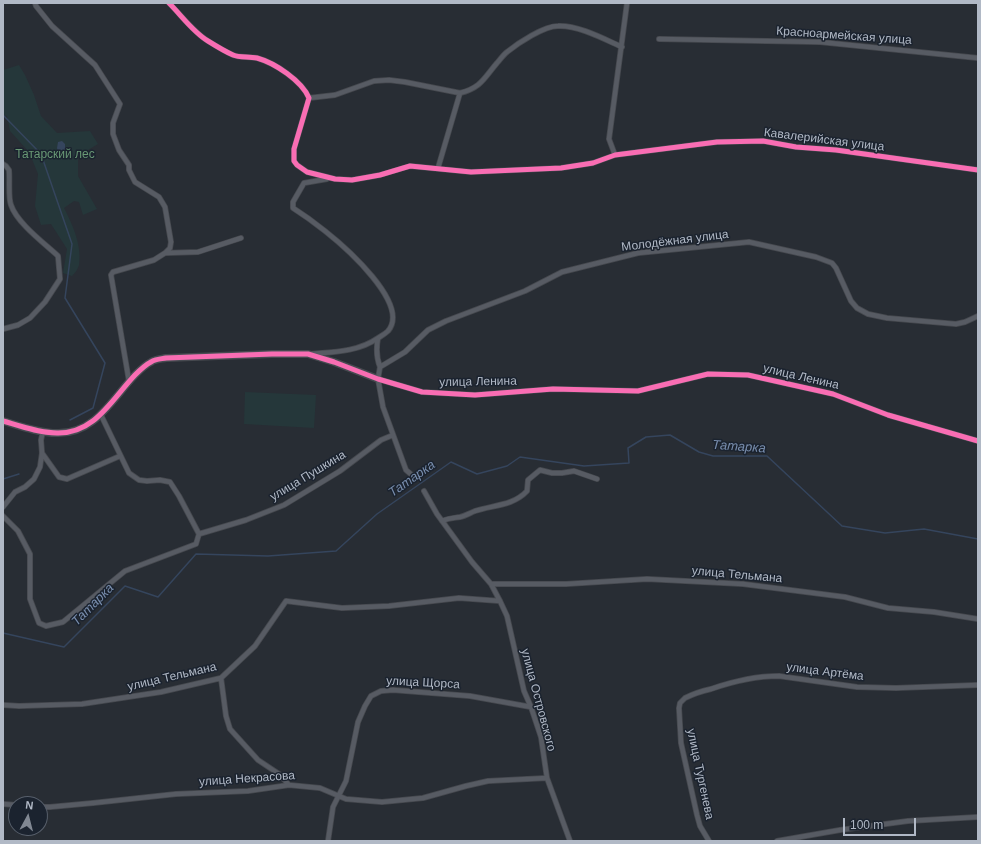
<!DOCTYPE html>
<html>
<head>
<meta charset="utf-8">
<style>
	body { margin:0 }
	#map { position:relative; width:981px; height:844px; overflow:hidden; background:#282d34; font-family:Helvetica,sans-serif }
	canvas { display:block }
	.frame { position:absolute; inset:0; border:4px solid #b1b9c6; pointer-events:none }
	.north { position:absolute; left:8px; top:796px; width:40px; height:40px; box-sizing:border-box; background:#1b232f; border:1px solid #575f6b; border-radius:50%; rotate:7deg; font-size:11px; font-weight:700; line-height:16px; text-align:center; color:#b1b9c6 }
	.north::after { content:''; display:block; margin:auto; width:14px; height:18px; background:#818893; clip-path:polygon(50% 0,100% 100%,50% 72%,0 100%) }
	.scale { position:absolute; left:843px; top:818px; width:73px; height:18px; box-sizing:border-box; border:2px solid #b1b9c6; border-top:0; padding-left:5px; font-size:12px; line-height:14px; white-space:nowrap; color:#b1b9c6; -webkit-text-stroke:3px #1b232f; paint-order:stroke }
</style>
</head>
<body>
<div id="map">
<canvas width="981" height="844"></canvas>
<div class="frame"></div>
<div class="north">N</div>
<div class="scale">100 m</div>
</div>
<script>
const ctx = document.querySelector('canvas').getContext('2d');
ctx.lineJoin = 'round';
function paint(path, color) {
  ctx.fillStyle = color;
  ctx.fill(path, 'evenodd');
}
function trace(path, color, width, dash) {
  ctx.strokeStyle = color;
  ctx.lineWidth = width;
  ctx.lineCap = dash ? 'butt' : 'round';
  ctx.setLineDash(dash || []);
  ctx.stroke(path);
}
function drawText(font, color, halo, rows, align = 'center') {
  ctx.font = font + ' Helvetica,sans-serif';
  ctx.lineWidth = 3;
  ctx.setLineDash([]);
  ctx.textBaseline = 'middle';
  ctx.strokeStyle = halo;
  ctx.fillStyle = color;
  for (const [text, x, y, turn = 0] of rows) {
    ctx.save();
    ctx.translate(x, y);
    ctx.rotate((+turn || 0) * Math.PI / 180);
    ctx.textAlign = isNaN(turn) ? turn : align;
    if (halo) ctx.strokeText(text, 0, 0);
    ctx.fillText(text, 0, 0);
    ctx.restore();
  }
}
paint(new Path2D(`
	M19,65l6,10 9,20 7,21 16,17 33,-2 8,13 -20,12v20l19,33 -14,6 -4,-13 -5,-1 -10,7c9,17 18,38 15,57 -1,4 -4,8 -7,11l-9,-3 4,-24 -16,-25 -10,1 -6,-19 3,-32 -9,-22 -19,-21 -3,-15 -4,-1v-45z
	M245,392l71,3 -2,33 -70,-4z`), '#25373a');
paint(new Path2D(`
	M62,141l3,3v3l3,1 2,5v4c-5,3 -7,3 -11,-1l-2,-8 1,-6z`), '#35455d');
trace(new Path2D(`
	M3,115l38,39 31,90 -7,54 40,65 -12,45 -23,12
	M3,479l16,-5
	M3,633l61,14 61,-61 33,11 38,-43 72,2 68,-5 41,-37 74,-52 26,12 30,-8 13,-9 64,9 45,-3 -1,-15 18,-11 24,-2 29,17 14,4h54l75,70 43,7 39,-4 54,10`), '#35455d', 1.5);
const minor = new Path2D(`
	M35,3l1,3 16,20 43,39 25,39 -7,19v11l6,16 10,15v5l6,12 24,15 6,10 6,35 -1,6 -5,5
	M169,3c13,13 24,29 39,38 8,5 16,10 25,14 7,3 16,1 24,3 18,5 45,23 52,40l-15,51v12l3,4 10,7 28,7 17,1 28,-5 30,-9 61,6 90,-4 32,-5 22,-8 102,-13 46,-1 33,6 40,3 142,20
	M659,39l161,3 158,16
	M309,98l26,-3 39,-14 15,-1 16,2 55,11c21,-5 24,-15 37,-30 3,-3 6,-8 10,-11 11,-9 37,-26 51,-26 20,-1 46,13 64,21
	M615,155l-6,-16 18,-136
	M3,164l3,2 3,4c1,10 -1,28 2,35 6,18 33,38 47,51l2,23 -15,23 -15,16 -12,7 -15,4
	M438,168l22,-75
	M327,179l-23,4 -11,19v6c11,7 22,15 32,23 19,15 86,73 63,100 -3,3 -7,5 -10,7 -2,11 -2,19 2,29
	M310,354c23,-2 48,-2 68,-16
	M378,379l44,13 53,3 78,-6 85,2 70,-17 40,1 85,19 55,21 90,26
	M129,381l-18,-106 2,-3 41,-12 11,-7 33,-1 43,-14
	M101,415l28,58 10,7 8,1 13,-1 10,2 9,14 20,38
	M42,453l17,24 8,2 53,-23
	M413,476l-7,-6 -23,-63 -5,-28 2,-12 25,-15 23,-22 18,-9 79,-30 37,-19 76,-19 111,-11 67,15 16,6 4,5 15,33 6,7 11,6 19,4 69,6 9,-2 13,-6
	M424,491l13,23 35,48 19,22 9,17 7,15 17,75 7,16 10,30 6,41 23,63
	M3,507l12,-15 10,-5 9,-8 6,-12 2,-14 -1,-13 2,-9
	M3,516l15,15 12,23v45l9,24 7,3 17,-4 62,-51 71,-27 3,-10 47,-14 38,-15 56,-34 41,-31 12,-5
	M442,521c7,-3 12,-3 18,-4 5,-1 10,-4 15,-6 18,-6 38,-5 52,-20l1,-11 12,-10 12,3h10l12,-2 23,8
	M491,584h75l81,-5 96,5 102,13 43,11 46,4 44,7
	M221,678l5,38 4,13 28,31 21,14 10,11
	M3,705l16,1 63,-2 79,-12 60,-14 34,-32 31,-45 56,7 47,-2 70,-8 41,3
	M3,804l13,1
	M40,807h10l43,-4 83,-9 72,-3 41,-6 31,3 26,11 36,3 41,-4 43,-12 22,-5 59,-3
	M328,841l5,-34 13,-26 12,-59 7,-16 6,-10 10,-5 12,-1 77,6 61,11
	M709,841l-9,-15 -3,-11 -16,-72 -2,-35 1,-5 5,-5c8,-4 17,-7 26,-9 23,-8 44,-13 68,-13l78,11 39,1 82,-3
	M777,841l63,-11 68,-9 70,-4`);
const tertiary = new Path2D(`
	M3,421c17,5 36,12 54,12 38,1 55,-34 78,-58 5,-5 10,-10 16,-13 4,-3 10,-3 15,-4l106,-4h36l26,8 44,17`);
trace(minor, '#46494f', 6);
trace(tertiary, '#46494f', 8);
trace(minor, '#575b63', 4.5);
trace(tertiary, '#575b63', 5.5);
trace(new Path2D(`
	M169,3c13,13 24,29 39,38 8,5 16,10 25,14 7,3 16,1 24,3 18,5 45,23 52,40l-15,51v12l3,4 10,7 28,7 17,1 28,-5 30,-9 61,6 90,-4 32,-5 22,-8 102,-13 46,-1 33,6 40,3 142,20
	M3,421c17,5 36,12 54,12 38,1 55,-34 78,-58 5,-5 10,-10 16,-13 4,-3 10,-3 15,-4l106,-4h36l26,8 44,17 44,13 53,3 78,-6 85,2 70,-17 40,1 85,19 55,21 90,26`), '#f96db3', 5);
drawText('12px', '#b1b9c6', '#1b232f', [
	["Красноармейская улица",844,36,4],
	["Кавалерийская улица",824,140,7],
	["Молодёжная улица",675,241,-7],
	["улица Ленина",801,377,13],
	["улица Ленина",478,382,-1],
	["улица Пушкина",308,476,-31],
	["улица Тельмана",737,575,5],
	["улица Артёма",825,672,7],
	["улица Тельмана",172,677,-13],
	["улица Щорса",423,683,3],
	["улица Островского",538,700,75],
	["улица Тургенева",700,774,78],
	["улица Некрасова",247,779,-4]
]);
drawText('12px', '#689774', '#1b232f', [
	["Татарский лес",55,155]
]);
drawText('italic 13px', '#798eae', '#1b232f', [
	["Татарка",739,447,4],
	["Татарка",412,479,-35],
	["Татарка",93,605,-45]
]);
</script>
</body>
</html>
